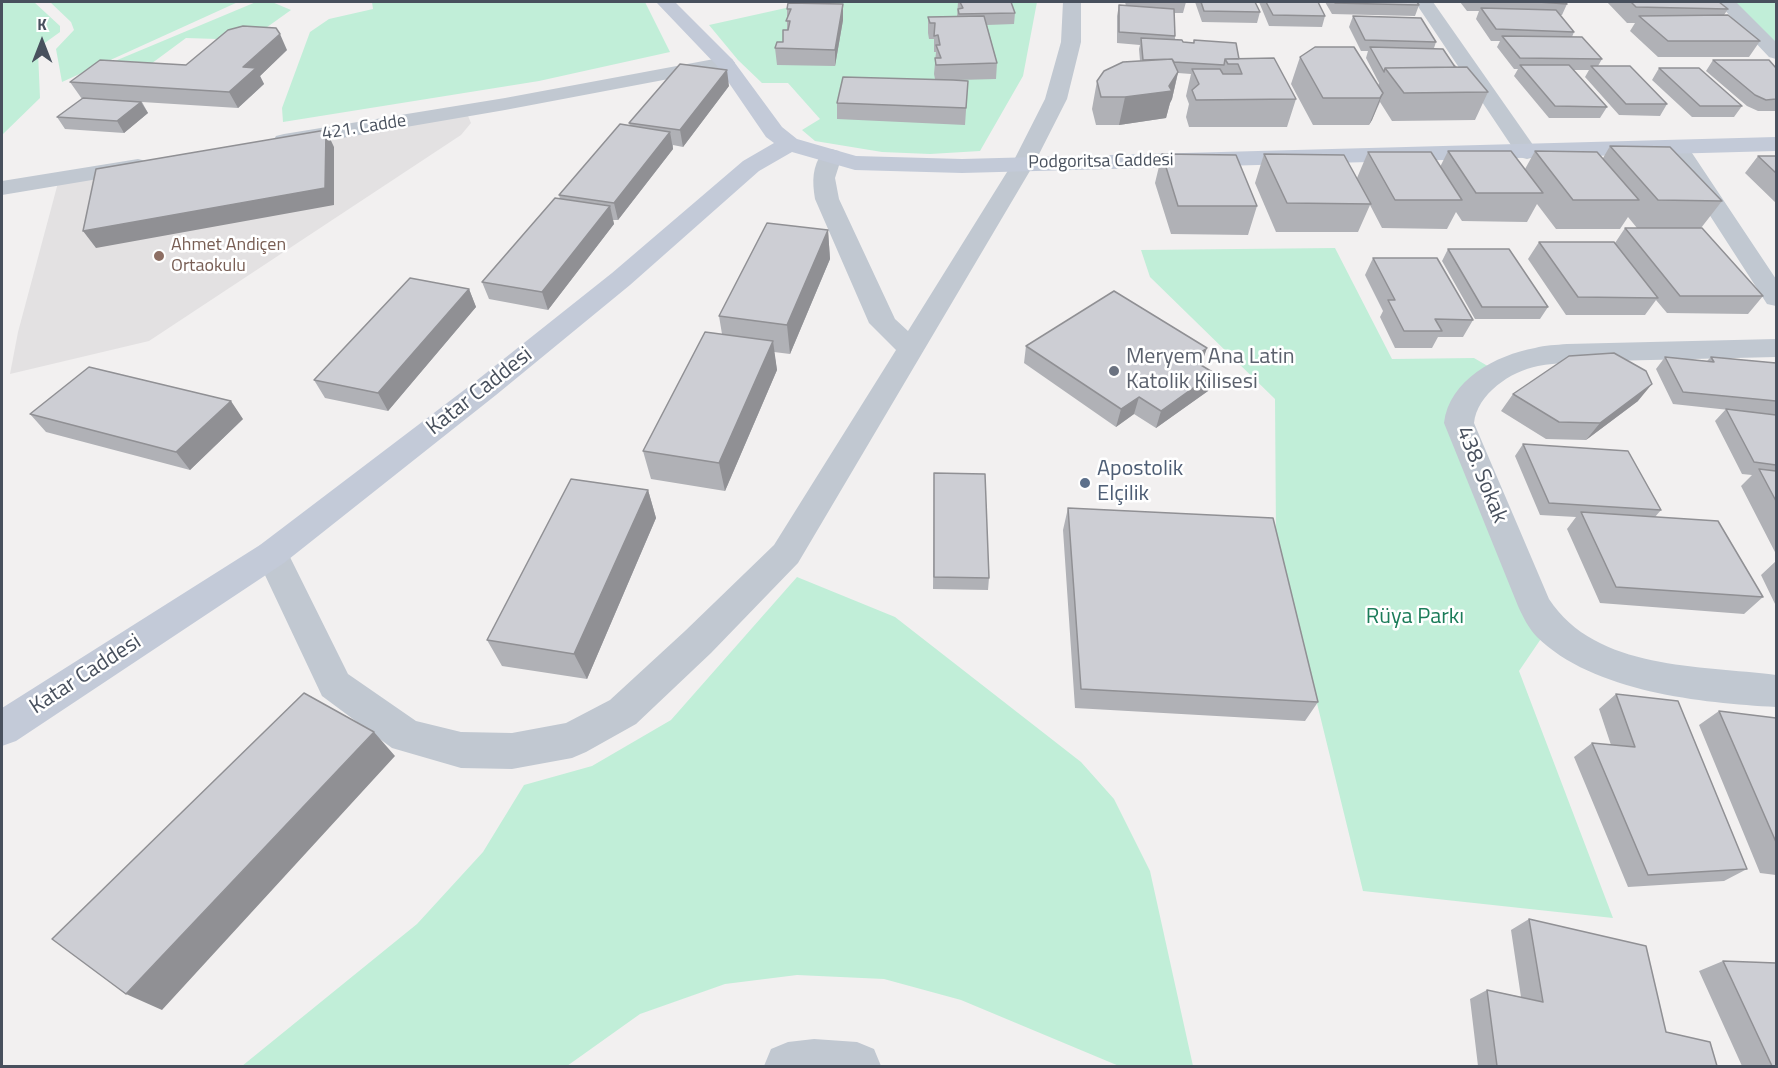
<!DOCTYPE html>
<html>
<head>
<meta charset="utf-8">
<style>
	body { margin:0 }
	#map { position:relative; width:1778px; height:1068px; overflow:hidden; background:#f2f0f0; font-family:"Titillium Web",sans-serif }
	canvas { display:block }
	.frame { position:absolute; inset:0; border:3px solid #48505d; pointer-events:none }
	.north { position:absolute; left:12px; top:12px; width:60px; height:60px; -webkit-text-stroke:4px #fff; paint-order:stroke; rotate:0deg; font-size:16px; font-weight:700; line-height:24px; text-align:center; color:#48505d }
	.north::after { content:''; display:block; margin:auto; width:21px; height:27px; background:#48505d; clip-path:polygon(50% 0,100% 100%,50% 72%,0 100%) }
</style>
</head>
<body>
<div id="map">
<canvas width="1778" height="1068"></canvas>
<div class="frame"></div>
<div class="north">K</div>
</div>
<script>
const ctx = document.querySelector('canvas').getContext('2d');
ctx.lineJoin = 'round';
function paint(path, color) {
  ctx.fillStyle = color;
  ctx.fill(path, 'evenodd');
}
function trace(path, color, width, dash) {
  ctx.strokeStyle = color;
  ctx.lineWidth = width;
  ctx.lineCap = dash ? 'butt' : 'round';
  ctx.setLineDash(dash || []);
  ctx.stroke(path);
}
function drawText(font, color, halo, rows, align = 'center') {
  ctx.font = font + ' "Titillium Web",sans-serif';
  ctx.lineWidth = 5;
  ctx.setLineDash([]);
  ctx.textBaseline = 'middle';
  ctx.strokeStyle = halo;
  ctx.fillStyle = color;
  for (const [text, x, y, turn = 0] of rows) {
    ctx.save();
    ctx.translate(x, y);
    ctx.rotate((+turn || 0) * Math.PI / 180);
    ctx.textAlign = isNaN(turn) ? turn : align;
    if (halo) ctx.strokeText(text, 0, 0);
    ctx.fillText(text, 0, 0);
    ctx.restore();
  }
}
paint(new Path2D(`
	M466,111l5,12 -10,12 -312,206 -139,33 8,-42 41,-153z`), '#e3e1e2');
paint(new Path2D(`
	M2,2h32l26,24v6l-18,13 -4,7 2,46 -38,37z
	M50,2h188l-176,80 -6,-33 18,-19 -3,-8z
	M256,2h16l19,8 -42,30 -63,-2 -46,34 -49,-1z
	M372,2h273l25,50 -131,29 -256,41 -1,-14 28,-76 19,-13 44,-10z
	M813,2h224l-14,74 -43,75 -50,3 -48,-2 -67,-11 -13,-11 18,-11 -32,-36h-26l-24,-23 -29,-35z
	M1726,2h50v51z
	M1335,248l57,111 82,-1 24,14 -35,31 86,224 -30,44 94,247 -250,-27 -87,-355 -1,-137 -125,-122 -9,-27z
	M797,577l98,40 186,145 33,37 36,72 43,195h-74l-158,-66 -77,-21 -87,-4 -72,9 -85,30 -73,52h-325l175,-142 66,-72 41,-67 68,-19 79,-46z`), '#c1eed8');
paint(new Path2D(`
	M1063,2h18v40l-14,57 -33,65 -236,399 -87,90 -75,71 -50,28 -14,6 -60,11 -51,-1 -69,-20 -70,-52 -67,-142 5,-9 12,-4 12,4 64,129 68,47 45,11 51,1 54,-10 44,-23 75,-69 89,-86 122,-195 -27,-27 -54,-124c-3,-18 -3,-32 8,-48l8,-2 8,2 3,5 -7,22 4,21 56,120 13,12 104,-167 33,-65 16,-57z
	M1415,2h18l105,150 -3,5 -8,2 -8,-2z
	M1717,2h19l40,40v17l-7,-2z
	M725,57l7,2 3,4 -3,4 -227,43 -221,38 -8,-2 -3,-5 3,-5 8,-2 221,-36z
	M1678,142l8,2 90,135v27l-9,-2 -100,-155 3,-5z
	M138,159l8,2 3,5 -3,5 -144,24v-14z
	M1776,339v18l-209,5c-10,2 -19,2 -29,4 -27,5 -61,28 -64,57l75,176c47,72 152,66 227,76v32c-74,-4 -183,-15 -239,-70 -8,-8 -14,-20 -19,-31l-74,-183c5,-43 52,-68 91,-75 10,-3 21,-3 32,-4z
	M814,1039l43,3 17,7 7,17h-117l7,-17 17,-7z`), '#c1c8d1');
paint(new Path2D(`
	M656,2h19l57,57 50,68 15,12 59,17 106,3 814,-22v14l-814,22 -107,-3 -63,-18 -33,19 -129,114 -134,110 -212,168 -268,178 -14,5v-38l258,-163 216,-164 136,-108 131,-112 31,-18 -8,-6 -48,-70z`), '#c3cad8');
paint(new Path2D(`
	M958,2h53l4,11 -1,11 -27,1 10,38 -1,16 -37,1 9,1 -3,44 -128,-6v-16l98,-24 -1,-5 2,-22h-2v-13h-5l-1,-6v-16h29z
	M1125,2h61l-3,11h-9l1,23v3l64,20 57,40 -9,28h-98l-3,-10 3,-13 -3,-8 5,-22 -13,-1 -6,26 -2,4 -4,15 -47,7h-23l-4,-16 5,-28 43,-20 -1,-12 1,-4 -23,-2v-27l2,-11 7,1z
	M1195,2h60l5,10 -3,11 -55,-1z
	M1259,2h59l7,14 -3,11 -53,-1z
	M1325,2h92l2,3 -4,11 -83,-2z
	M1460,2h105l2,2 -5,11h-2l14,17 -2,5 30,22 -4,7 69,38 -7,12 -41,-1 -34,-38 4,-7h-16l34,37 -7,11h-51l-35,-42 4,-7h-4l-17,-22 3,-6h-9l-15,-22 3,-8h-12z
	M1607,2h112l9,7 -4,6 36,26 -11,16h-91l-28,-26 5,-8h-8z
	M843,4v16l-8,46 -58,-1 -2,-17 8,-6 4,-12v-21z
	M1353,16l83,26 -2,6 54,44 -13,28 -83,1 -12,-19 -8,18 -3,5h-56l-22,-41 9,-27 78,29 1,-3 -13,-25 2,-7h-7l-12,-24z
	M287,50l-27,26 4,8 -26,24 -96,-6 6,11 -24,20 -59,-4 -8,-12 25,-18 -12,-17z
	M1713,60l63,8v43h-18l-11,-5 -41,-35z
	M1659,68l83,38 -8,11h-42l-40,-37z
	M729,86l-46,61 -10,-2v4l-55,71h-5l1,4 -66,86 -59,-11 -7,-17 78,-83 -1,-4 71,-69 -1,-3z
	M1610,146l112,55 -21,27 62,68 -15,18 -81,-1 -11,-13 -11,15h-79l-38,-56 11,-17 76,1 10,-15h12l-9,-11 -8,12h-64l-19,-25 -10,18 -65,-1 -6,-9 -9,17 -65,-1 -12,-23 -12,27h-82l-21,-49 9,-29 93,24 11,-26 72,15 8,-16 77,18 10,-18 68,7z
	M1162,154l95,52 -9,29 -77,-1 -16,-51z
	M1758,156h18v47l-31,-30z
	M828,230l2,29 -40,95 -16,-2 3,18 -52,121 -74,-12 -8,-28 79,-117 -3,-18z
	M1448,249l100,58 -8,12h-65l-33,-58z
	M1373,258l100,62 -10,17h-25l-6,11h-37l-15,-31 3,-6 -18,-36z
	M469,289l7,18 -88,104 -63,-13 -11,-18z
	M1026,346l175,19 13,8 -6,18 -52,37 -22,-14 -18,13 -92,-64z
	M1665,357l42,4 4,-4 65,6v52l-103,-11 -17,-35z
	M1513,394l125,7 -52,39 -40,-1 -45,-28z
	M1726,409l50,6v139l-35,-68 11,-11 -10,-1 -27,-53z
	M30,414l213,5 -53,51 -144,-38z
	M1523,444l138,66 -6,7 108,80 -19,17 -144,-11 -33,-74 9,-12 -36,-2 -25,-59z
	M934,473l55,105 -1,12 -55,-1z
	M648,490l8,28 -69,161 -85,-13 -15,-26z
	M1068,508l250,194 -13,19 -230,-13 -12,-178z
	M1776,561v45l-15,-31z
	M1616,694l131,175 -23,12 -96,6 -54,-130 18,-14 19,2 -12,-36z
	M1719,711l57,7v157l-16,-2 -61,-148z
	M1529,919l137,113 51,34h-239l-8,-67 17,-9 34,7 -10,-67z
	M1723,961l53,105h-34l-43,-95z`), '#b0b1b6');
paint(new Path2D(`
	M843,4v16l-8,46v-16z
	M280,34l7,16 -27,26 4,8 -26,24 -9,-16 14,-25z
	M727,70l2,16 -46,61 -3,-17z
	M1178,72l-6,27 -2,4 -4,15 -47,7 6,-28 44,-11z
	M1383,93l-11,27 -3,5 11,-27z
	M141,102l7,11 -24,20 -7,-12z
	M326,130l8,17v58l-238,43 -13,-17z
	M670,132l3,17 -55,71 -4,-17z
	M610,206l4,18 -66,86 -6,-18z
	M828,230l2,29 -40,95 -3,-29z
	M469,289l7,18 -88,104 -10,-18z
	M773,341l4,29 -52,121 -6,-28z
	M1207,348l-6,17 -10,-6z
	M1214,373l-6,18 -52,37 5,-17z
	M1652,384l-14,17 -52,39 14,-17z
	M1139,397l-5,17 -18,13 5,-18z
	M231,401l12,18 -53,51 -14,-18z
	M648,490l8,28 -69,161 -13,-25z
	M374,732l21,24 -233,254 -36,-16z`), '#909094');
const building = new Path2D(`
	M960,2h51l4,11 -56,1 -1,-5 5,-1z
	M1201,2h54l5,10 -56,-1z
	M1266,2h52l7,14 -52,-1z
	M1335,2h82l2,3 -84,-2z
	M1530,2h35l2,2 -29,-2z
	M1631,2h88l9,7 -92,-2z
	M788,3l55,1 -8,46 -60,-2 2,-6h6v-12h5l2,-9h-4l5,-12h-4z
	M1119,5l55,4 1,27 -56,-4z
	M1481,8l75,2 18,22 -78,-3z
	M1728,15l32,26h-92l-29,-25z
	M984,16l13,47 -61,2 -1,-7h6l-5,-13h4l-2,-10 -4,1 1,-13h-5l-2,-6z
	M1353,16l68,2 15,24 -71,-2z
	M243,26l33,2 4,6 -37,33 13,1 -27,24 -159,-10 30,-22 86,5 42,-35z
	M1502,36l80,1 20,22 -82,-1z
	M1141,38l41,2 1,2 11,1v-3l42,3 3,16h-14l-1,6 -50,-3 -2,-3 -29,1z
	M1315,47h39l29,46 -3,5h-57l-23,-41z
	M1370,47l73,2 12,18 -70,1 -1,4z
	M1274,58l22,41 -100,1 -4,-10 7,-6 -7,-15h28l3,5h19l-4,-10h-10l-3,-5z
	M1172,59l6,13 -9,14 3,5 -47,6h-24l-4,-16 7,-10 19,-9z
	M1713,60h56l7,8v31l-10,1 -11,-5z
	M680,64l47,6 -47,60 -51,-7z
	M1520,65h49l38,42 -52,-1z
	M1591,66h39l37,38h-41z
	M1467,67l21,25 -84,1 -19,-25z
	M1659,68h40l43,38h-42z
	M843,77l110,3 15,1 -2,27 -129,-5z
	M83,98l58,4 -24,19 -60,-4z
	M620,124l50,8 -56,71 -55,-8z
	M326,130l-1,58 -242,43 13,-62z
	M1610,146l60,1 52,54 -64,-1z
	M1448,151h63l32,42h-67z
	M1535,151l62,1 42,48h-66z
	M1368,152h63l31,48h-67z
	M1162,154l74,1 21,51h-79z
	M1264,154l80,1 27,49 -84,-1z
	M1758,156h18v17z
	M555,198l55,8 -68,86 -60,-10z
	M767,223l61,7 -41,95 -68,-9z
	M1625,228h77l61,68h-83z
	M1539,242h75l44,56 -80,-1z
	M1448,249h61l39,58h-66z
	M1373,258h64l36,62 -38,-1 7,12h-38l-16,-31h7z
	M410,278l59,11 -91,104 -64,-13z
	M1114,291l93,57 -16,11 23,14 -53,38 -22,-14 -18,12 -95,-63z
	M705,332l68,9 -54,122 -76,-12z
	M1614,353l32,18 6,13 -52,39 -41,-1 -46,-28 56,-38z
	M1665,357l49,5 -3,-5 65,6v38l-93,-9z
	M89,367l142,34 -55,51 -146,-38z
	M1726,409l50,6v50l-22,-3z
	M1523,444l105,7 33,59 -112,-7z
	M1759,469l17,2v30z
	M934,473l51,1 4,104 -55,-1z
	M571,479l77,11 -74,164 -87,-14z
	M1068,508l205,10 45,184 -237,-13z
	M1581,512l137,9 45,76 -147,-10z
	M304,693l70,39 -248,262 -74,-55z
	M1616,694l62,7 69,168 -99,6 -56,-132 43,4z
	M1719,711l57,7v124z
	M1529,919l117,27 20,86 44,10 7,24h-220l-10,-76 56,12z
	M1723,961l53,2v103h-4z`);
paint(building, '#cdced4');
trace(building, '#909094', 1.5);
for (const [x, y, r, color] of [
	[159,256,6,"#8d6e63"],
	[1114,371,6,"#6b7280"],
	[1085,483,6,"#5c6f8a"]
]) {
  const dot = new Path2D();
  dot.arc(x, y, r, 0, 2 * Math.PI);
  ctx.fillStyle = color;
  ctx.fill(dot);
  trace(dot, '#fff', 2);
}
drawText('18px', '#48505d', '#fff', [
	["421. Cadde",364,128,-9],
	["Podgoritsa Caddesi",1101,162,-1]
]);
drawText('18px', '#785e54', '#fff', [
	["Ahmet Andiçen",171,246],
	["Ortaokulu",171,267]
], 'left');
drawText('22px', '#5b616d', '#fff', [
	["Meryem Ana Latin",1126,358],
	["Katolik Kilisesi",1126,383]
], 'left');
drawText('22px', '#48505d', '#fff', [
	["Katar Caddesi",480,392,-38],
	["438. Sokak",1481,475,68],
	["Katar Caddesi",86,675,-33]
]);
drawText('22px', '#4e5e75', '#fff', [
	["Apostolik",1097,470],
	["Elçilik",1097,495]
], 'left');
drawText('22px', '#1b7c59', '#fff', [
	["Rüya Parkı",1415,618]
]);
</script>
</body>
</html>
